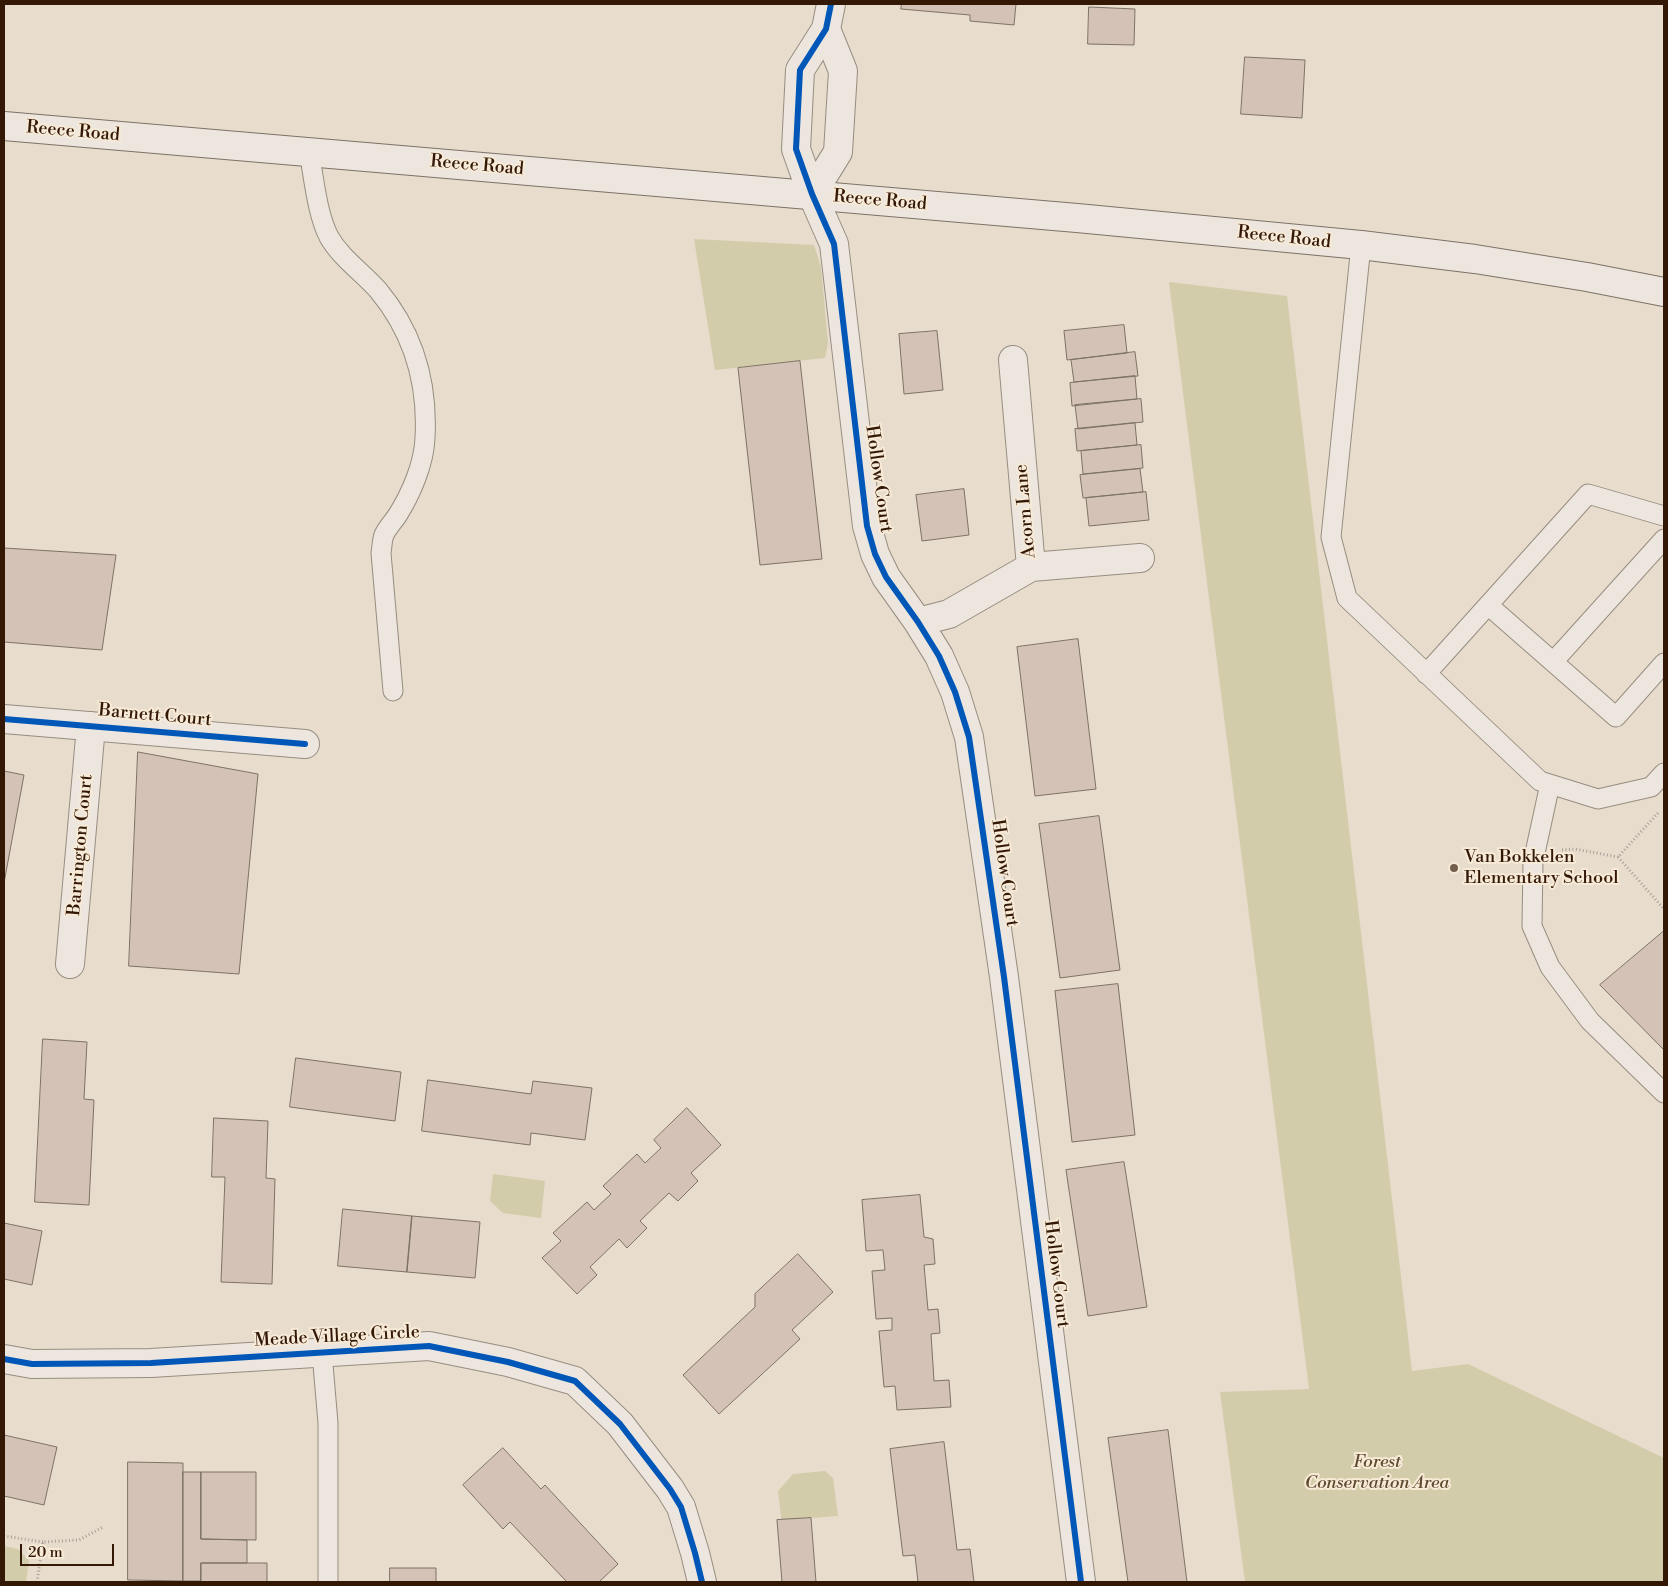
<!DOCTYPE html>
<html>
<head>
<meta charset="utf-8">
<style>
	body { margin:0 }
	#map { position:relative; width:1668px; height:1586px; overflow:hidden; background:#e8dccc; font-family:"Libre Bodoni",serif }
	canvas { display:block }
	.frame { position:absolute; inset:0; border:5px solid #341806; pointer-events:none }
	.scale { position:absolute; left:20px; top:1544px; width:94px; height:22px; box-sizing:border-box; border:2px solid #341806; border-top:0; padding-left:6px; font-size:15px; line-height:18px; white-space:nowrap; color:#341806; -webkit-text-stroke:4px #f7ead7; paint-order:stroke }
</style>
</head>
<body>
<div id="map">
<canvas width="1668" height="1586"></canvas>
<div class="frame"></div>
<div class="scale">20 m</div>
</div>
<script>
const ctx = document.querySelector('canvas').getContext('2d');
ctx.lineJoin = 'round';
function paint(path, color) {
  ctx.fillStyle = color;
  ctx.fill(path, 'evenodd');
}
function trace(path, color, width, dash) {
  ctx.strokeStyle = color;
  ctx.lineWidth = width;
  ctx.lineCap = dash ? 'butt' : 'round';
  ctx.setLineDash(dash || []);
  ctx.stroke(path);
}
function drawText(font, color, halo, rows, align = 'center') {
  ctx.font = font + ' "Libre Bodoni",serif';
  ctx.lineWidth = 4;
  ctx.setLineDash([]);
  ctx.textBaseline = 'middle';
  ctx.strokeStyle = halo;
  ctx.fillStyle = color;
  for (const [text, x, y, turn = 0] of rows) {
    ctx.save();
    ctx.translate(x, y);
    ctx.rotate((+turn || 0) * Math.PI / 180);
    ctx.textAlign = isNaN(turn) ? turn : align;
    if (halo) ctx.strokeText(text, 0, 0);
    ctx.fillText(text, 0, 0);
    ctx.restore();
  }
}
paint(new Path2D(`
	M694,239l120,6 7,22 7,76 -3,15 -110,12z
	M1169,282l118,14 125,1075 56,-7 196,94v124h-419l-25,-190 89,-3z
	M493,1174l52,7 -4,37 -38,-5 -13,-12z
	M825,1471l8,7 5,38 -27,2 -29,6 -4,-33 15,-17z
	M4,1546l14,3 11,11 -3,22h-22z`), '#d3ccaa');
const building = new Path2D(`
	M902,4h114l-2,21 -44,-4v-6l-69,-6z
	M1089,7l46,2 -1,36 -46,-1z
	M1245,57l60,3 -3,58 -61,-4z
	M1124,325l3,28 -60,7 -3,-29z
	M937,331l6,59 -39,4 -5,-60z
	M1135,352l3,24 -64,6 -3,-22z
	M800,361l22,198 -62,6 -22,-197z
	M1135,376l2,23 -65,7 -2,-23z
	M1141,399l2,23 -65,7 -3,-24z
	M1135,423l2,22 -60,6 -2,-22z
	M1141,445l2,23 -60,6 -2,-23z
	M1140,469l3,23 -60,6 -3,-23z
	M964,489l5,46 -47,6 -6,-46z
	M1146,492l3,28 -60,6 -3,-28z
	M4,548l112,7 -14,95 -98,-8z
	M1078,639l18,150 -61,7 -18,-149z
	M138,752l120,22 -19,200 -110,-8z
	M4,771l20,4 -20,108z
	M1099,816l21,154 -60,8 -21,-154z
	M1664,931v119l-64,-65z
	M1118,984l17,151 -63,7 -17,-151z
	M43,1039l44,3 -3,57 10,1 -5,105 -54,-3z
	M296,1058l105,14 -6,49 -105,-14z
	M428,1080l103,14 2,-13 59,7 -7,52 -54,-7 -1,12 -108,-14z
	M687,1108l34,37 -30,28 7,8 -20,20 -9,-8 -29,28 7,7 -20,20 -8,-9 -29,28 7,8 -20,19 -35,-36 19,-17 -8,-8 34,-31 7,8 17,-16 -8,-8 34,-32 8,9 16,-15 -7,-8z
	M214,1118l54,3 -2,57 9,1 -3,105 -51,-2 4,-105h-13z
	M1124,1162l23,145 -59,9 -22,-146z
	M920,1195l4,42 9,2 2,25 -11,1 4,45 10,-1 2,24 -9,1 3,47 15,-1 2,27 -54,3 -2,-24 -11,1 -5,-56 13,-1v-12l-16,1 -4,-48 13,-1 -2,-20 -17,1 -4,-51z
	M343,1209l69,7 -5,56 -69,-6z
	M412,1216l68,6 -5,56 -68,-6z
	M4,1223l38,8 -10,54 -28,-6z
	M798,1254l35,38 -41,38 8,9 -81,75 -36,-39 72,-68v-13z
	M1168,1430l19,152h-59l-20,-144z
	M4,1435l53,12 -13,58 -40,-9z
	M944,1442l13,108 13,-1 4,33h-56l-3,-27 -12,1 -13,-107z
	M503,1448l38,41 4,-4 73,79 -19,18h-32l-57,-60 -7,7 -40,-44z
	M128,1462l55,1v118l-55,-1z
	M183,1472h18v67l46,1v23h-46v18h-18z
	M201,1472h55v68l-55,-1z
	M811,1518l5,64h-34l-5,-62z
	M201,1563h66v19h-66z
	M390,1568h46v14h-46z`);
paint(building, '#d3c2b5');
trace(building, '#7d7267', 1);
const service = new Path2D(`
	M309,152c5,26 8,62 20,85 12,21 33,35 49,53 35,42 50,93 47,148 -1,26 -14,56 -28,78 -4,6 -10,12 -13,19 -2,5 -2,12 -3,18l12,138
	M1361,245l-30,292 16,61 193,183 58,18 53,-12 13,-14
	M1488,605l128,112 48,-54
	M1553,662l111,-123
	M1426,674l162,-180 76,22
	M1550,784l-17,78 -1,64 18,41 40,54 74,72
	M322,1353l6,70v159`);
const minor = new Path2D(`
	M831,4l-5,25 -26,41 -4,79 16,45 22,50 33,282 8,28 11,23 32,45 21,34 16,36 14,45 35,240 77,605
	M812,194l26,-42 5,-81 -17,-42
	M1031,567l109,-9
	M918,622l31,-8 82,-47 -18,-207
	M4,719l301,25
	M70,964l21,-238
	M4,1359l28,5 119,-1 278,-17 79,16 67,19 45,43 50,65 11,18 14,46 7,29`);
const secondary = new Path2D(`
	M4,126l1073,92 284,27 114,14 112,18 77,15`);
trace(service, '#978d81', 21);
trace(minor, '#978d81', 30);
trace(secondary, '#7d7267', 30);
trace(new Path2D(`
	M1658,813l-40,44 46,52
	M1562,850l13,-1 43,8
	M4,1536l39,6
	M37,1582l6,-40 36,-2 24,-13`), '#a8a098', 3, [1, 2.5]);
trace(service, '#ece6de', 19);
trace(minor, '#ece6de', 28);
trace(secondary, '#ece6de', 28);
trace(new Path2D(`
	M831,4l-5,25 -26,41 -4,79 16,45 22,50 33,282 8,28 11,23 32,45 21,34 16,36 14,45 35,240 77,605
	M4,719l301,25
	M4,1359l28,5 119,-1 278,-17 79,16 67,19 45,43 50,65 11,18 14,46 7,29`), '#0057b8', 6);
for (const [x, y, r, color] of [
	[1454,868,5,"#735d4b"]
]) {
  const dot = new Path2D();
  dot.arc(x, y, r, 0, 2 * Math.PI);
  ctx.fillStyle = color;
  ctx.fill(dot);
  trace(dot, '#f7ead7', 2);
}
drawText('18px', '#341806', '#f7ead7', [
	["Reece Road",73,132,5],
	["Reece Road",477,166,5],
	["Reece Road",880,201,5],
	["Reece Road",1284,238,6],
	["Hollow Court",878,479,82],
	["Acorn Lane",1026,511,-95],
	["Barnett Court",155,716,5],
	["Barrington Court",81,845,-85],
	["Hollow Court",1004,873,82],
	["Hollow Court",1056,1274,83],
	["Meade Village Circle",337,1337,-3]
]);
drawText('18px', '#341806', '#f7ead7', [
	["Van Bokkelen",1464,858],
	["Elementary School",1464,879]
], 'left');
drawText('italic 18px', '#5f4a2f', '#f7ead7', [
	["Forest",1377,1463],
	["Conservation Area",1377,1484]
]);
</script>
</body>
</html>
